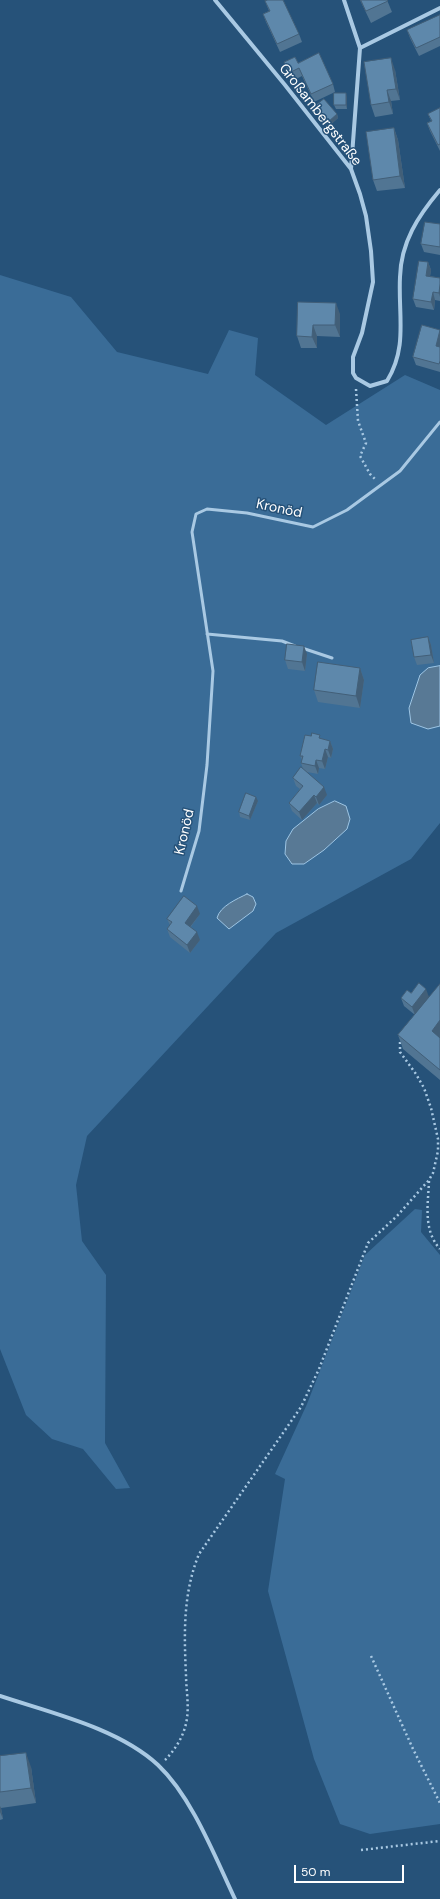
<!DOCTYPE html>
<html>
<head>
<meta charset="utf-8">
<style>
	body { margin:0 }
	#map { position:relative; width:440px; height:1899px; overflow:hidden; background:#265279; font-family:"DM Sans",sans-serif }
	canvas { display:block }
	.scale { position:absolute; left:294px; top:1865px; width:110px; height:18px; box-sizing:border-box; border:2px solid #fff; border-top:0; padding-left:5px; font-size:12px; line-height:14px; white-space:nowrap; color:#fff; -webkit-text-stroke:3px #265279; paint-order:stroke }
</style>
</head>
<body>
<div id="map">
<canvas width="440" height="1899"></canvas>
<div class="scale">50 m</div>
</div>
<script>
const ctx = document.querySelector('canvas').getContext('2d');
ctx.lineJoin = 'round';
function paint(path, color) {
  ctx.fillStyle = color;
  ctx.fill(path, 'evenodd');
}
function trace(path, color, width, dash) {
  ctx.strokeStyle = color;
  ctx.lineWidth = width;
  ctx.lineCap = dash ? 'butt' : 'round';
  ctx.setLineDash(dash || []);
  ctx.stroke(path);
}
function drawText(font, color, halo, rows, align = 'center') {
  ctx.font = font + ' "DM Sans",sans-serif';
  ctx.lineWidth = 3;
  ctx.setLineDash([]);
  ctx.textBaseline = 'middle';
  ctx.strokeStyle = halo;
  ctx.fillStyle = color;
  for (const [text, x, y, turn = 0] of rows) {
    ctx.save();
    ctx.translate(x, y);
    ctx.rotate((+turn || 0) * Math.PI / 180);
    ctx.textAlign = isNaN(turn) ? turn : align;
    if (halo) ctx.strokeText(text, 0, 0);
    ctx.fillText(text, 0, 0);
    ctx.restore();
  }
}
paint(new Path2D(`
	M0,275l71,22 46,55 91,22 21,-44 29,8 -3,37 71,50 79,-50 35,15v433l-29,36 -135,74 -189,203 -11,49 6,56 24,34 -1,168 25,45 -14,1 -33,-40 -31,-10 -26,-24 -26,-66z
	M415,1209l7,1 -1,22 19,23v569l-70,10 -30,-10 -26,-65 -46,-168 17,-112 -10,-5 32,-70 58,-149z`), '#3a6c97');
const water = new Path2D(`
	M440,666v60l-12,3 -17,-6 -2,-15 11,-33 8,-7z
	M335,801l11,5 4,13 -3,10 -23,21 -20,14h-12l-7,-10 1,-13 7,-12 25,-20z
	M247,894l6,3 3,7 -3,7 -24,18 -12,-11c3,-12 20,-19 30,-24z`);
paint(water, '#587995');
trace(water, '#9dc5e4', 1);
trace(new Path2D(`
	M356,389l2,32 8,22 -6,13 10,18 6,6
	M429,1181c-1,24 -6,49 11,68
	M371,1656l42,93 27,54
	M165,1760c11,-11 20,-26 22,-42 2,-14 -1,-30 -1,-43 -2,-42 -3,-82 13,-121l102,-147 18,-38 49,-126 29,-27 32,-36 4,-7 5,-22v-12l-7,-31 -7,-20 -8,-14 -16,-22v-10
	M361,1850l79,-9`), '#a9c9e3', 2.5, [2, 3]);
trace(new Path2D(`
	M207,634l75,7 13,5
	M302,648l30,10
	M181,891l18,-60 8,-66 6,-94 -21,-139 4,-18 11,-5 40,4 66,14 34,-17 53,-39 40,-49`), '#a9c9e3', 3);
trace(new Path2D(`
	M215,0l70,85 66,84 9,25 6,22 5,35 2,31 -11,51 -9,24v16l3,5 14,8 17,-5c21,-34 11,-66 13,-104 1,-35 18,-61 40,-87
	M344,0l16,48 -9,121
	M360,48l80,-40
	M0,1696c51,17 118,32 158,69 34,32 57,92 77,134`), '#a9c9e3', 4);
paint(new Path2D(`
	M360,0h27l5,12 -21,11z
	M265,1l34,33 3,8 -22,10 -14,-30 -3,-8 6,-3z
	M440,15v31l-21,10 -9,-18 -3,-8z
	M284,62l14,1 35,21 2,8 -21,10 -12,-26 -10,5z
	M395,70l5,30 -9,1 2,13 -18,3 -4,-12z
	M347,97v12h-11l-2,-4z
	M315,106l22,8 1,4 -9,8 -13,-16z
	M440,108v43l-10,-20 -3,-8 4,-2 -3,-7z
	M394,128l4,12 7,48 -28,3 -4,-11z
	M440,224v31l-16,-3 -3,-8z
	M428,262l3,8 -1,6 10,2v23l-5,-1 -1,10 -18,-3 -3,-8z
	M298,302l42,12v23l-23,-1v12h-16l-4,-12z
	M440,330v42l-24,-7 -3,-8z
	M428,637l3,8 3,18 -17,2 -3,-8z
	M307,654l-2,17 -17,-2 -3,-9z
	M360,668l4,12 -4,28 -42,-6 -4,-12z
	M322,739l8,2 3,8 -2,9 -3,-1 -3,12 -6,-1 -1,6 -11,-2 20,23 -8,10 -2,-2 -15,17 -10,-9 -3,-8 11,-14 -4,-3 -3,-8 10,-9 -2,-6 1,-3 -2,-4z
	M258,801l-8,19 -10,-3 -1,-5z
	M200,914l-10,14 10,12 -10,13 -20,-16 -3,-8 3,-4 -3,-6z
	M440,984v96l-37,-31 -5,-14 17,-20 -11,-9 -3,-8 10,-5 18,4 -13,16z
	M0,1756l31,11 5,36 -35,5 2,11 -3,1z`), '#517593');
paint(new Path2D(`
	M391,58l4,12 5,30 -4,-11z
	M387,90l4,11 2,13 -4,-12z
	M346,93l1,4v12l-1,-4z
	M337,114l1,4 -9,8 -1,-4z
	M394,128l4,12 7,48 -5,-12z
	M428,262l3,8 -2,14 -3,-8z
	M440,284v13l-1,-4z
	M433,292l2,8 -1,10 -3,-8z
	M336,303l4,11v23l-5,-12z
	M313,325l4,11v12l-5,-11z
	M440,331v18l-4,-3z
	M428,637l3,8 3,18 -3,-8z
	M304,646l3,8 -2,17 -3,-9z
	M360,668l4,12 -4,28 -4,-12z
	M330,741l3,8 -2,9 -3,-8z
	M325,749l3,8 -3,12 -3,-8z
	M316,760l3,8 -1,6 -3,-8z
	M324,787l3,8 -8,10 -3,-8z
	M314,795l3,8 -15,17 -3,-8z
	M256,797l2,4 -8,19 -1,-4z
	M197,906l3,8 -13,17 -2,-8z
	M197,932l3,8 -10,13 -3,-8z
	M426,989l3,8 -14,18 -3,-8z
	M440,1020v22l-8,-11z
	M26,1753l5,14 5,36 -5,-15z
	M0,1806l1,2 2,11 -3,-7z`), '#425f78');
const building = new Path2D(`
	M268,0h15l16,34 -22,10 -14,-30 7,-3 -5,-10z
	M361,0h26l1,1 -22,10z
	M440,15v22l-24,11 -9,-18z
	M319,53l14,31 -22,10 -12,-26 -10,5 -5,-11 11,-5 3,6z
	M391,58l5,31 -9,1 2,12 -18,3 -7,-43z
	M334,93h12v12h-12z
	M324,99l13,15 -9,8 -13,-16z
	M440,108v36l-2,1 -11,-22 5,-2 -4,-7z
	M394,128l6,48 -27,4 -7,-48z
	M425,222l15,2v23l-19,-3z
	M419,261l9,1 -2,14 14,2v6l-1,9 -6,-1 -2,10 -18,-3z
	M298,302l38,1 -1,22h-22l-1,12 -15,-1z
	M422,325l18,5 -4,16 4,1v14l-1,3 -26,-7z
	M428,637l3,18 -17,2 -3,-17z
	M287,644l17,2 -2,16 -17,-2z
	M318,662l42,6 -4,28 -42,-6z
	M312,733l8,2 -1,3 11,3 -2,9 -3,-1 -3,12 -6,-1 -1,6 -14,-3 2,-7h-3l5,-21 6,1z
	M301,767l23,20 -8,10 -2,-2 -15,17 -10,-9 14,-17 -10,-8z
	M246,793l10,4 -7,19 -10,-4z
	M184,896l13,10 -12,17 12,9 -10,13 -20,-16 5,-7 -5,-3z
	M419,983l7,6 -14,18 -11,-9 6,-8 4,3z
	M440,984v36l-8,11 8,7v32l-42,-35z
	M26,1753l5,35 -31,4v-36z`);
paint(building, '#5e88ab');
trace(building, '#425f78', 1);
drawText('14px', '#fff', '#265279', [
	["Großambergstraße",320,115,52],
	["Kronöd",279,509,12],
	["Kronöd",185,832,-77]
]);
</script>
</body>
</html>
